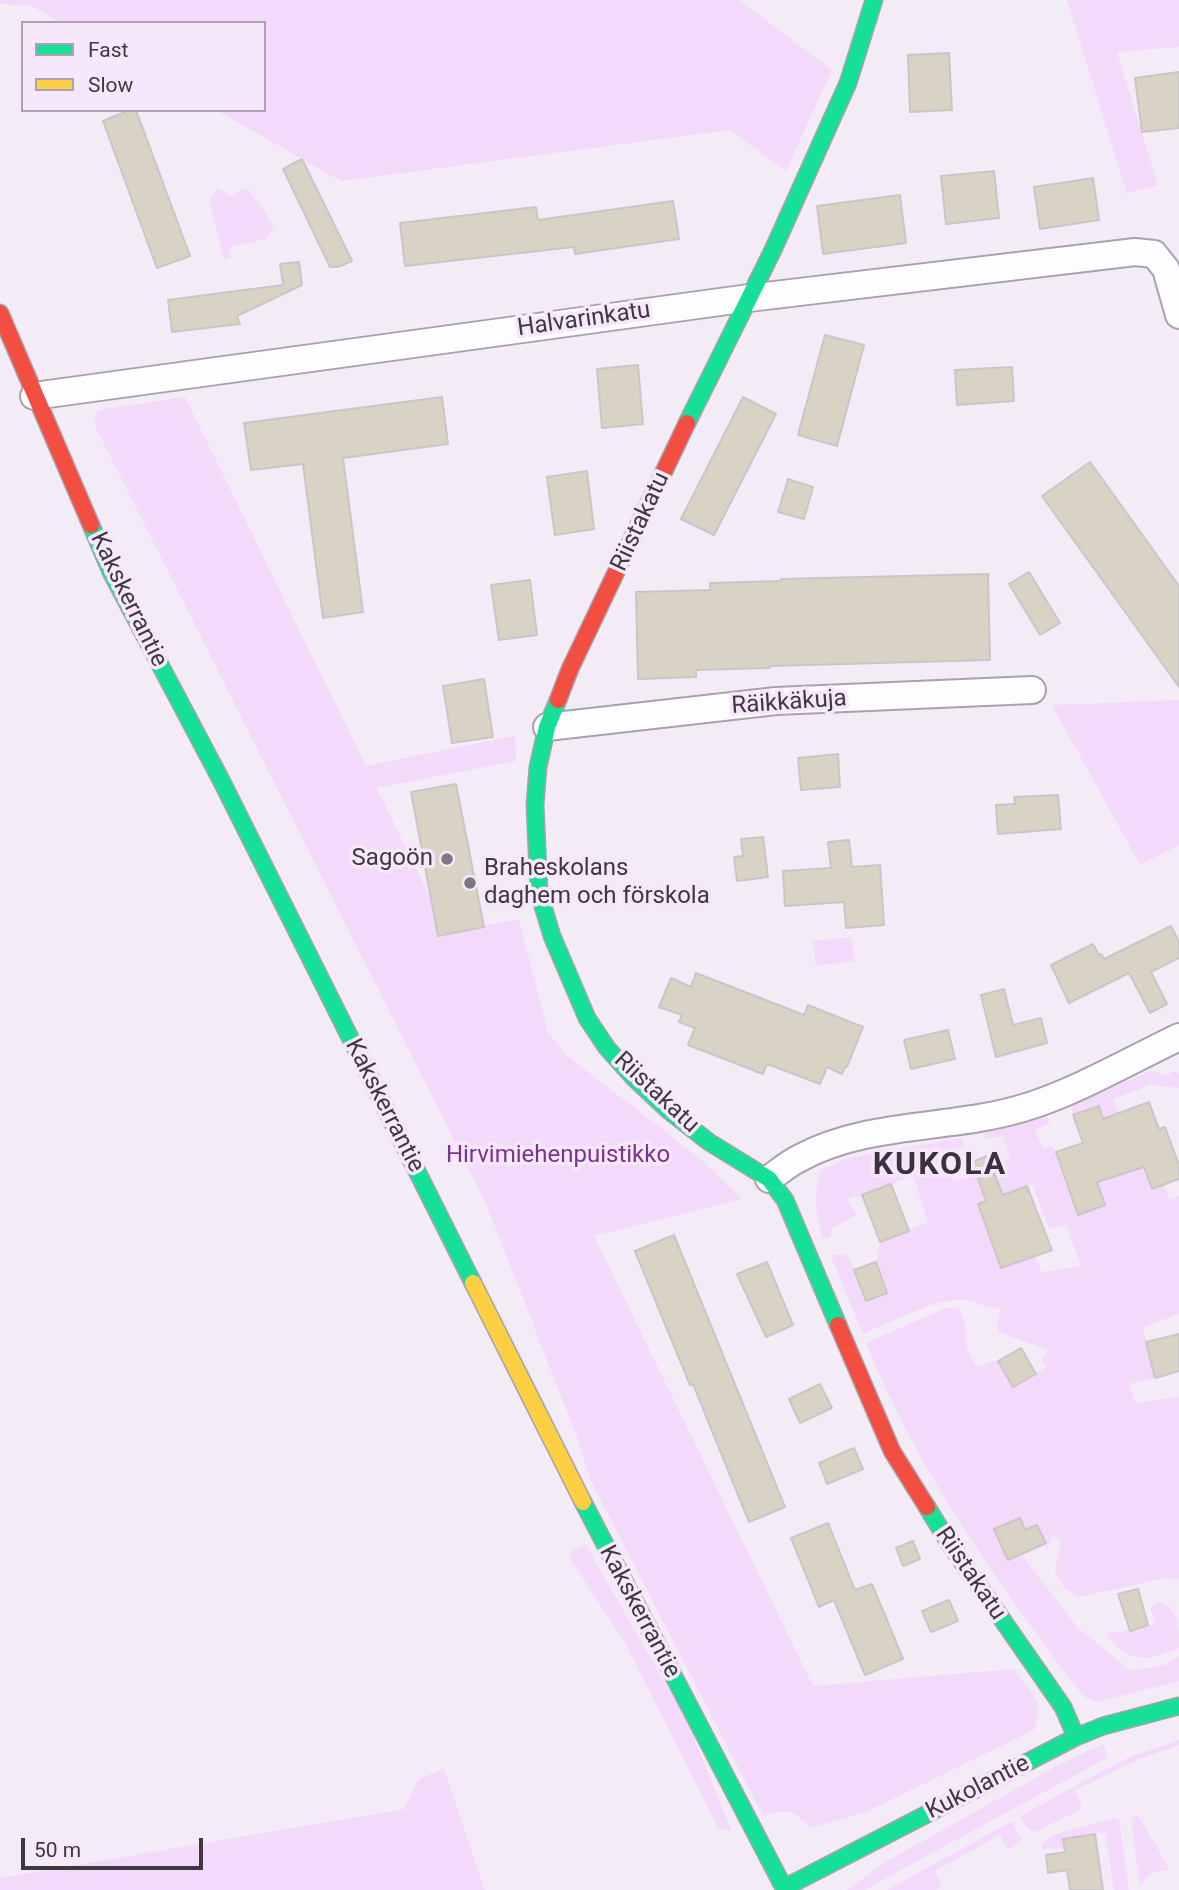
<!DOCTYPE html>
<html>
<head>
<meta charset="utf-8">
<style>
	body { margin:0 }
	#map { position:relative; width:1179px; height:1890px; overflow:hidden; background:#f3ebf6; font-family:Roboto,sans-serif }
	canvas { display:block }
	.legend { position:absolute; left:21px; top:21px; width:245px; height:91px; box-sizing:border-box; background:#f6e7fa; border:2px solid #aca1b0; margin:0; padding:9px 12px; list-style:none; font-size:21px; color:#3e3940 }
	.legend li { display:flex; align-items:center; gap:14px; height:35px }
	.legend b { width:35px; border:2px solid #aca1b0 }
	.scale { position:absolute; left:21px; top:1838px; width:182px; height:32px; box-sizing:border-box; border:4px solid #3e3940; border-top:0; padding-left:9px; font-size:21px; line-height:24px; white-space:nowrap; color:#3e3940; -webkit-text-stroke:5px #f6e7fa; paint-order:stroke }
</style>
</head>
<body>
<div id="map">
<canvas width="1179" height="1890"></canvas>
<ul class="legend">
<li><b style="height:9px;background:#16e098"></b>Fast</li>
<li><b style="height:9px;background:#ffcf43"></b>Slow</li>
</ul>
<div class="scale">50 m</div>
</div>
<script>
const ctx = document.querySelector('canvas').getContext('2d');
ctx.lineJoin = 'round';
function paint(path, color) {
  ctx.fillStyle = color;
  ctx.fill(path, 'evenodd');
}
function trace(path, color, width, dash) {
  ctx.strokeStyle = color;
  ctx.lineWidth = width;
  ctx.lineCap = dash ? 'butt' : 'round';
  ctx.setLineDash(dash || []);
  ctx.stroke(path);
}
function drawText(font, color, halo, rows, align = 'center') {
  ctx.font = font + ' Roboto,sans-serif';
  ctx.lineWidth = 7;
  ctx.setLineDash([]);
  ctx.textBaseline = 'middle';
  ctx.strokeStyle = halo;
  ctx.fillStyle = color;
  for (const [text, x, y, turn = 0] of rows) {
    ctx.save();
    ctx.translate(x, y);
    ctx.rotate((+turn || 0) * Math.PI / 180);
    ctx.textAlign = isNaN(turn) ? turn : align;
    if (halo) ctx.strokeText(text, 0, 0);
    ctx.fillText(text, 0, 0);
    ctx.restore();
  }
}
paint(new Path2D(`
	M0,0h739l93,70 -46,101 -56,-41 -389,51 -125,-71h48v-87h-202l-30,-17 -32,-2z
	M1067,0h112v47l-62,5 41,133 -31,9z
	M218,188l14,9 10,-8h6l26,36 -8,14 -37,9 2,9 -7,2 -15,-59z
	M185,397l181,369 149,-30 1,25 -139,27 70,145 72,-14 29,113 17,22 137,106 40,39 -148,37 219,450 200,-17c16,21 33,33 21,61l-170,83 -54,15c-15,-20 -25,-19 -47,-12l-172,-335 -14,-44 -90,-231 -392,-780 -1,-8 5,-8z
	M1179,700v145l-39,20 -88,-160z
	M852,937l2,24 -38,5 -3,-25z
	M1174,1070l5,5v13l-28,-3 -38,14 26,69 5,-1 8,22 12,-4 5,15 10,-4v118l-36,13 12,51 -26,6 6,19 44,-6v182l-15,-1 -84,19 -15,-8 -10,-17 6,-32 -8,-4 -7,16v-9l-9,-18 -12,5 -6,-12 -25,12 14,30 13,-6 57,74 53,43 34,-6 14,-9v25l-83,21 -10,-4 -11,-12c-80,-107 -159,-218 -209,-343l78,-34 13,-2c11,14 7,23 10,39 1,8 7,15 11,22l12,-7h8l15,25 34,-19 -5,-8 6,-9 -49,-18 -2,-9 4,-16c-17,3 -31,-9 -47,-7 -29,3 -64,23 -91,34l-32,-77 1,-2h13l5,5 16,40 21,-8 -11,-30 4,-20 48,-20 -15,-46 -66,24 10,15 -26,14v8l-8,2c-7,-23 -10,-45 -3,-69l29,-12 112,-20 4,9 -22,5 10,30 23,-8 10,27 -7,3 22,63 34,-11 7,16 39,-6 -15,-42 -17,5 -17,-45 -29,11 -6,-15 -9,3v-16l22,-8 -8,-23 -16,3 -2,-6 63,-17 3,7 -15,7 8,18 9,-2 4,6 22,63 27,-10 -8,-23 6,-63 -4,-13 -26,9 -3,-10 81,-34 17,4z
	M586,1545l102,178 43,107 -6,1 -7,-3 -93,-185 -56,-86 3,-7z
	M1158,1602c21,3 21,27 21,46 -30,14 -51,16 -72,-13l3,-3 20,-1 25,-8 -5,-16z
	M1179,1740v5l-42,15 -62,30 7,16 -3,5 -45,21 -7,-5 -7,-11 111,-60z
	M1103,1744l4,9 -2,6 -241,131h-17l40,-29 170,-95z
	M444,1769l41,121h-485v-12l404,-69 15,-30z
	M1136,1816l4,2 30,52 -17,2 -13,13 -9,-64v-3z
	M1114,1818l5,1 10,71h-15l-9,-58 -42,7 1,9 -22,1 1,-6 7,-7z
	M1012,1821l9,18 -9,9h-5l-7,-13 -65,36 7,15 -6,4h-49z`), '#f4dafa');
const building = new Path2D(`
	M949,53l3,57 -42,2 -2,-57z
	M1179,72v56l-37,4 -7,-54z
	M130,110h6l54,146 -33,12 -54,-147z
	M302,159l50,102 -14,6h-8l-47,-98z
	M994,171l5,47 -53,6 -5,-48z
	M1093,178l6,42 -59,9 -6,-42z
	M900,195l6,48 -83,11 -6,-48z
	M673,201l6,38 -104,15 -1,-7 -169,19 -5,-43 136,-16 2,13z
	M299,262l3,23 -65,31 3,8 -68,8 -4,-32 115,-15 -3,-21z
	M825,335l39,10 -27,101 -39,-11z
	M638,365l5,59 -41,4 -5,-59z
	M1012,367l2,34 -57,4 -2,-35z
	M442,397l6,47 -105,14 20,154 -40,6 -20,-154 -52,6 -7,-47z
	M743,397l33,17 -62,121 -33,-16z
	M1090,462l89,124v101l-137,-191z
	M587,471l7,58 -39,6 -8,-58z
	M788,479l25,8 -9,32 -26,-7z
	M1029,572l31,51 -20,12 -31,-51z
	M988,574l2,86 -220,6v2l-74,2v7l-58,2 -2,-87 74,-2v-7l71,-2v-2z
	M530,580l7,55 -38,5 -8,-55z
	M484,679l9,58 -41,6 -9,-57z
	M838,754l2,33 -39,3 -3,-32z
	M456,784l28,143 -46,9 -27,-144z
	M1058,795l3,34 -63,5 -2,-29 19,-1 -1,-7z
	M763,837l5,40 -31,4 -3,-24 9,-1 -2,-17z
	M849,840l3,27 28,-2 4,60 -38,3 -2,-26 -59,4 -2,-35 48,-3 -3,-26z
	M1171,926l8,16v16l-28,14 16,32 -17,9 -21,-40 -60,30 -18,-38 42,-21 6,11 2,-1 3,5z
	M696,973l108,42 4,-10 55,22 -16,40h-2l-3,7 -15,-7 -7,17 -53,-20 -4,10 -75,-29 7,-17 -16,-6 3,-7 -23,-8 12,-29 20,9z
	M1004,989l9,36 28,-7 6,25 -51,14 -15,-62z
	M948,1030l7,29 -44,10 -7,-29z
	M1149,1102l10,27 6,-2 14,38v14l-27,10 -8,-22 -47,15 8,23 -27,10 -22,-63 27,-9 -10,-28 26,-9 4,13z
	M987,1156l16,39 24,-9 25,64 -51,18 -23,-64 8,-3 -14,-39z
	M891,1184l18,47 -29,11 -18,-47z
	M674,1235l111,272 -36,15 -56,-138 -3,1 -55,-134z
	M767,1262l26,63 -27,12 -29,-63z
	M876,1262l11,31 -21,8 -12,-31z
	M1179,1334v37l-24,7 -9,-36z
	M1021,1348l15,26 -23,13 -15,-26z
	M820,1384l12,24 -32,15 -11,-24z
	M854,1448l9,21 -36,15 -8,-21z
	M1020,1518l5,12 12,-5 9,18 -38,17 -14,-31z
	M828,1523l27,67 17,-6 31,75 -38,16 -31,-75 -15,7 -28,-69z
	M913,1541l7,18 -17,7 -7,-18z
	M1138,1589l10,36 -18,6 -12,-37z
	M949,1600l9,21 -27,11 -9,-21z
	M1095,1834l8,56h-33l-3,-20 -19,3 -2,-18 19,-3 -2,-13z`);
paint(building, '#d8d3c5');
trace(building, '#cac6c7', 2);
const street = new Path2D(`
	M34,396l715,-98 386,-46 19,2 12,15 13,46
	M547,727l229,-26 256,-11
	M769,1179c10,-7 20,-16 31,-21 68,-37 151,-28 223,-50 51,-15 108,-48 156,-71`);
const fast = new Path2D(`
	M687,423l86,-173 75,-167 26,-83
	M91,525l20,47 110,208 252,503
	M558,700l-11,27 -9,40 -3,38 4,88 13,43 35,82 20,30 26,29 35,33 41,32 60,37 16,21 53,125
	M583,1502l202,388
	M927,1507l22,36 114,164 13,30
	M784,1888l292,-151 27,-11 76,-20`);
const slow = new Path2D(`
	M473,1283l110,219`);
const jam = new Path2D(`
	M0,313l91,212
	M558,700l12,-31 117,-246
	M838,1325l54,126 35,56`);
trace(street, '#a8a2ab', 30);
trace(fast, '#a8a2ab', 19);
trace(slow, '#a8a2ab', 19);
trace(jam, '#a8a2ab', 19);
trace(street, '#fdfcfe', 26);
trace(fast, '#16e098', 16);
trace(slow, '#ffcf43', 16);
trace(jam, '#f24e42', 16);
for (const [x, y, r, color] of [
	[447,859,7,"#7d7780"],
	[470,883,7,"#7d7780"]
]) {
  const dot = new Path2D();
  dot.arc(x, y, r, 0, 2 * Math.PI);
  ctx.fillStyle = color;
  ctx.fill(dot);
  trace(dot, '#f6e7fa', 2.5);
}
drawText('24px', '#3e3940', '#f6e7fa', [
	["Halvarinkatu",584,320,-8],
	["Riistakatu",641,522,-65],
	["Kakskerrantie",128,600,64],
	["Räikkäkuja",789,703,-4],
	["Riistakatu",656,1093,43],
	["Kakskerrantie",384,1106,63],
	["Riistakatu",970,1574,56],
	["Kakskerrantie",639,1612,62],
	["Kukolantie",978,1788,-27]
]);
drawText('24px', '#3e3940', '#f6e7fa', [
	["Sagoön",433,859],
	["Braheskolans",484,869,"left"],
	["daghem och förskola",484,897,"left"]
], 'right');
drawText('24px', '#7a348c', '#f6e7fa', [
	["Hirvimiehenpuistikko",558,1156]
]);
ctx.letterSpacing = '2px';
drawText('bold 32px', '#3c313f', '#f6e7fa', [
	["KUKOLA",940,1166]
]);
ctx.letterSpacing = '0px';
</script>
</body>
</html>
